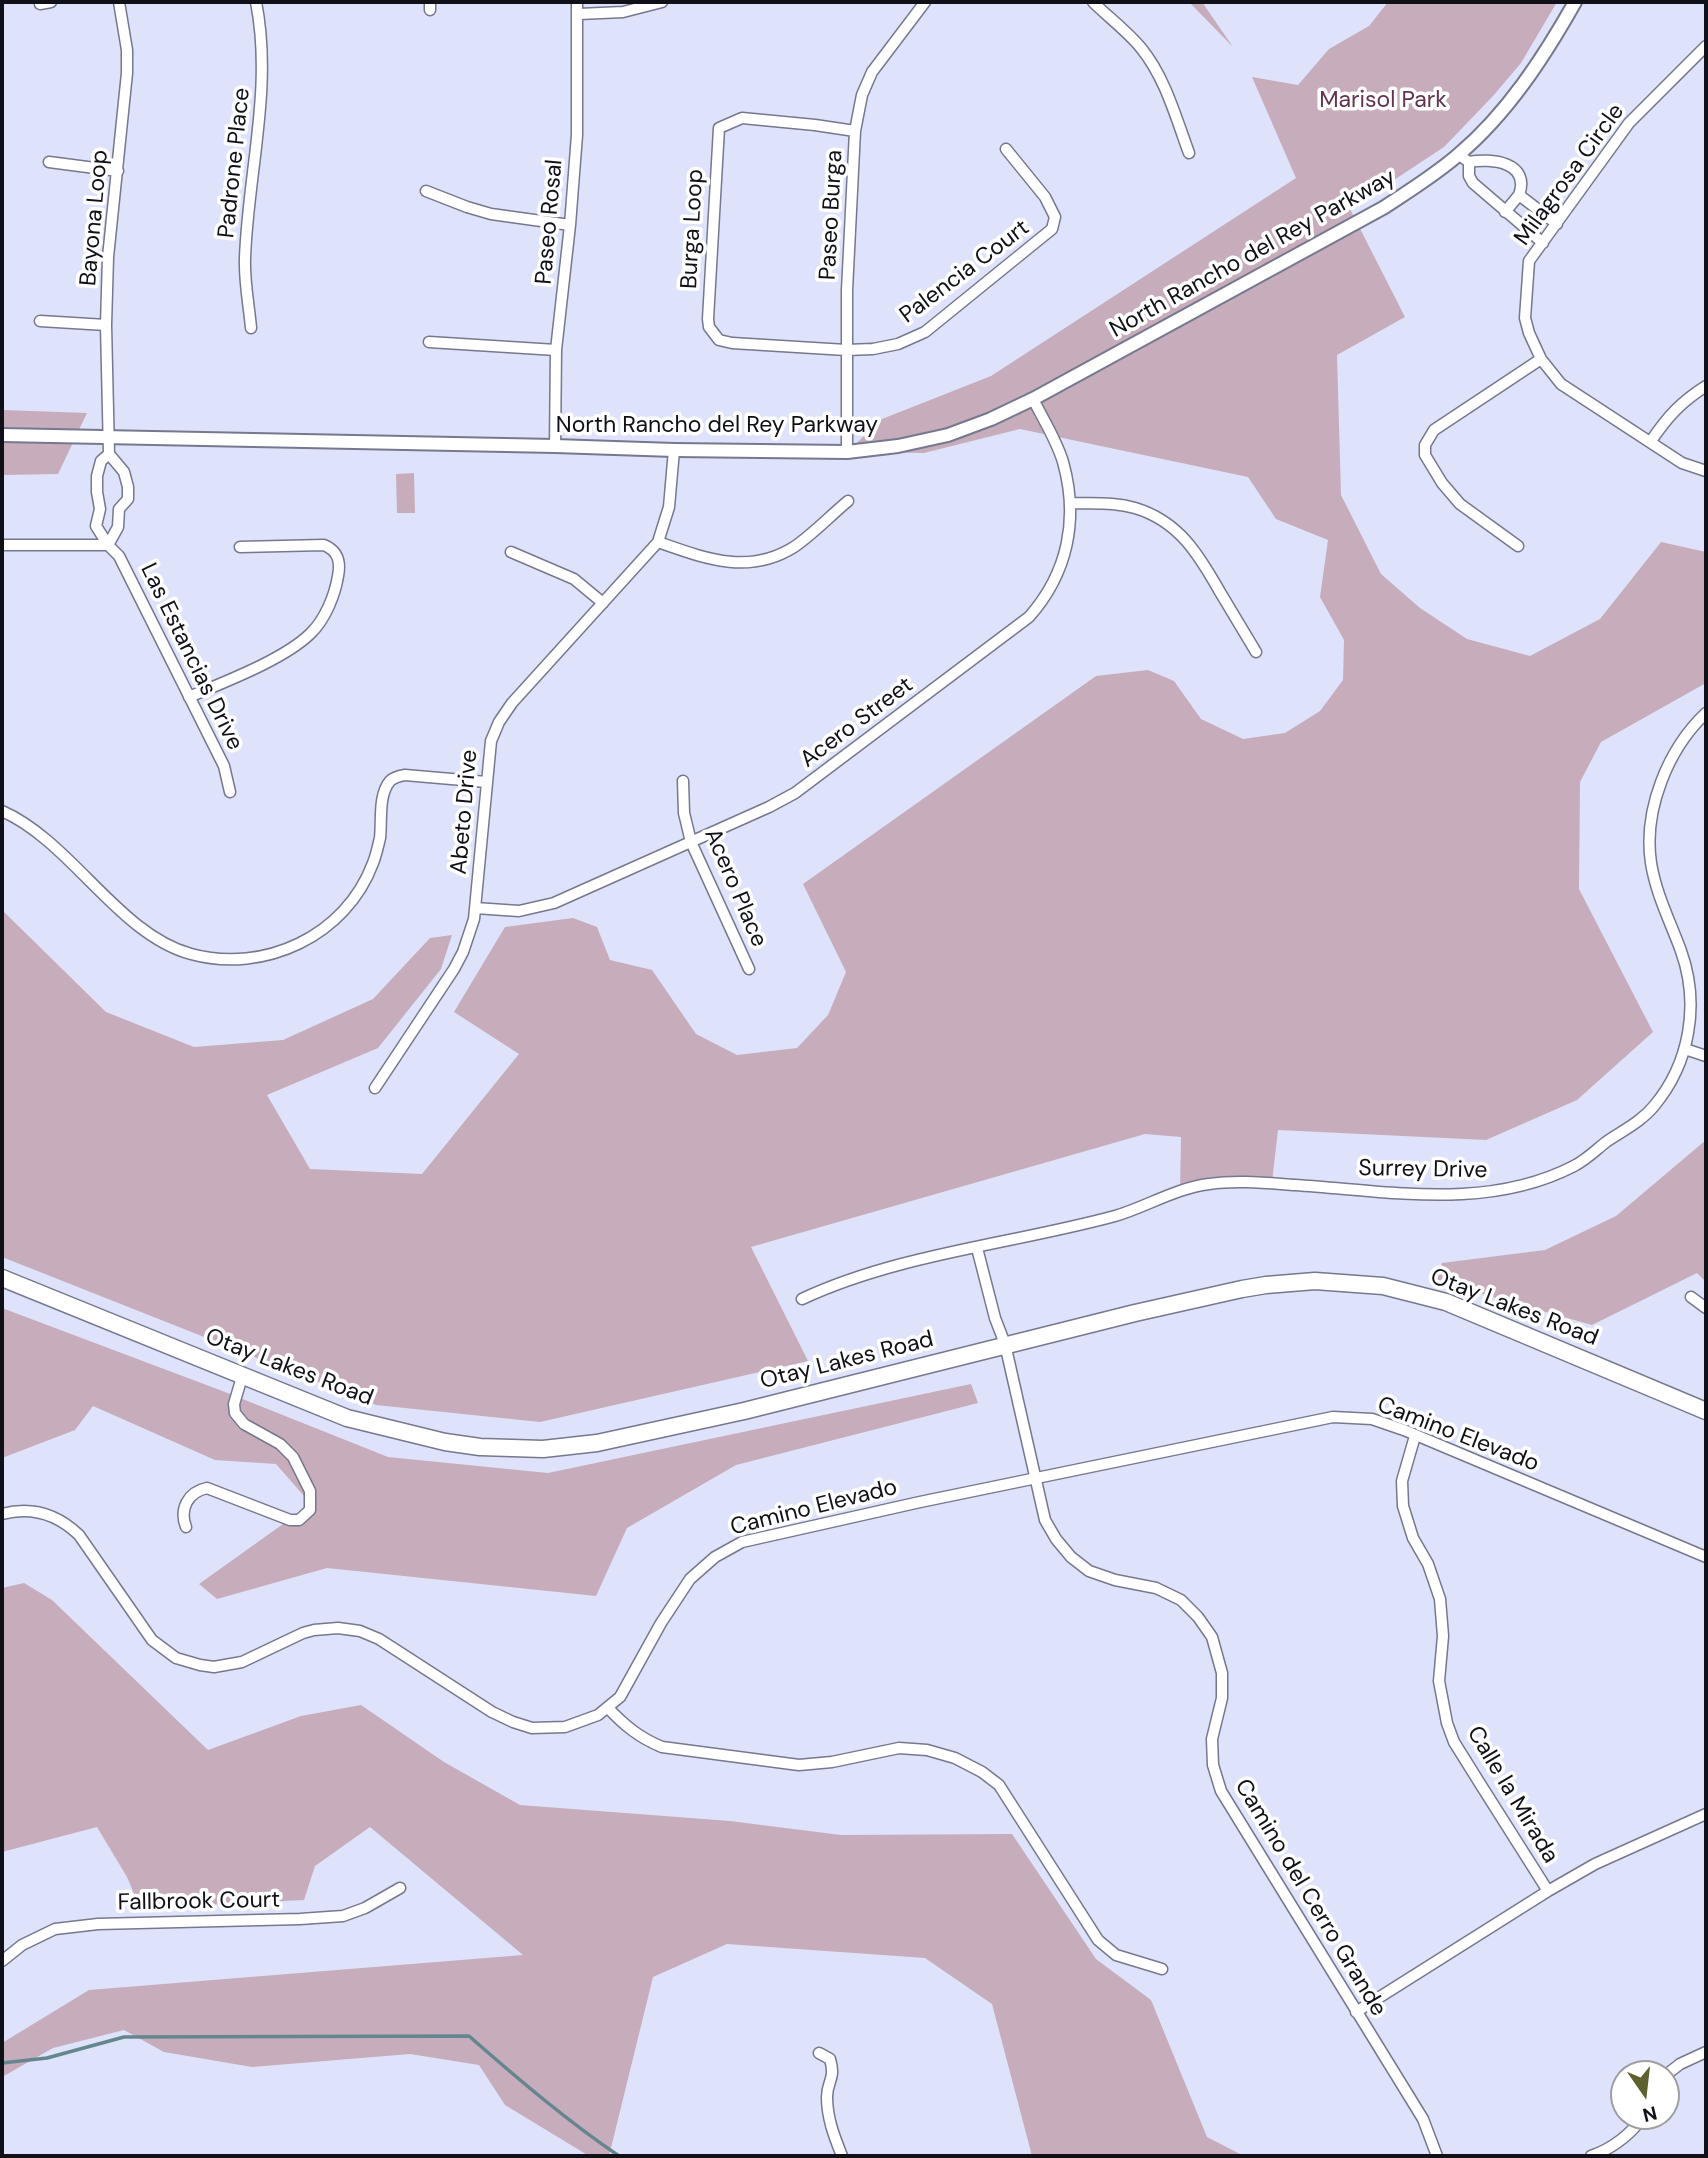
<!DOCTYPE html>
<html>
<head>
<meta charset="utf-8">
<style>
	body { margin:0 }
	#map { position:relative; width:1708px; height:2158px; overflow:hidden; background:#dee3fb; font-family:"DM Sans",sans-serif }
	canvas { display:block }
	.frame { position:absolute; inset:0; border:4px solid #0f1018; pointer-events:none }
	.north { position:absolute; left:1610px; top:2060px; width:70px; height:70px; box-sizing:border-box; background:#fff; border:2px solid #9f9fa3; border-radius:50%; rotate:166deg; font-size:19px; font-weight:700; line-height:28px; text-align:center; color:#0f1018 }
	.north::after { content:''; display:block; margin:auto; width:24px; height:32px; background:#5e612e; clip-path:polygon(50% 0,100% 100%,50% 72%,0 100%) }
</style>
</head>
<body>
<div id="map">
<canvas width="1708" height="2158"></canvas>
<div class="frame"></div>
<div class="north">N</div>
</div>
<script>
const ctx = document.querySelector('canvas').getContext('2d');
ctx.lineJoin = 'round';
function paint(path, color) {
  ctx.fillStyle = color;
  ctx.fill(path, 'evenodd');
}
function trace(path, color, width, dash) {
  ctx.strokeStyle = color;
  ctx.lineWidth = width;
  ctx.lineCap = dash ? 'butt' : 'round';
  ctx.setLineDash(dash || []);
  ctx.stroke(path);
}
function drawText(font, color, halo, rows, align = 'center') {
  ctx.font = font + ' "DM Sans",sans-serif';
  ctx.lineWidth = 7;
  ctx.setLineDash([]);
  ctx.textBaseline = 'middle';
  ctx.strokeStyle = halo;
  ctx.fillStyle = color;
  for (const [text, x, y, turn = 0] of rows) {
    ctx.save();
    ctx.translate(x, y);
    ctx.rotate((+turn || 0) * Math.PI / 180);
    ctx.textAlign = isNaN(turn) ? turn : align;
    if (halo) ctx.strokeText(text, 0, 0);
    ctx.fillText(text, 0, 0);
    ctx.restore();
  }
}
paint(new Path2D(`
	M1189,2h13l31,45z
	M1388,2h169l-36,61 -28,33 -49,51 -94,62 55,108 -68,38 4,140 40,79 39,34 47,31 63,17 70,-37 61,-77 45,10v131l-105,59 -21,40 -1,107 74,143 -76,68 -91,40 -208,-10 -6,52 -92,10 1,-55 -36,-3 -394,113 57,114 -268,61 -164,-17 -374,-148v-347l104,102 88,35 89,-7 90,-41 57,-61 22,-3 -11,34 -63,79 -111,47 43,74 112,5 97,-120 -65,-42 51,-85 68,-9 24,9 13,33 42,10 44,64 41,21 60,-7 31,-33 18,-43 -43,-88 293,-208 52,-6 26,11 27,38 42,20 42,-6 35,-22 23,-31 1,-40 -24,-43 8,-57 -52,-21 -28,-42 -228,-48 -96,24 -77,-1 35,-33 109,-43 305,-198 -44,-101 46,8 31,-36 40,-23z
	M2,410l85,3 -29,61 -56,1z
	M414,473l1,40h-18l-1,-39z
	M1706,1140v142l-9,-9 -105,52 -156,-44 6,-18 103,-13 71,-34z
	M2,1308l223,84 163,65 160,16 423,-89 7,19 -242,62 -109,63 -31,68 -269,-28 -110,31 -18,-15 112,-80 -35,-40 -61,-4 -122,-54 -18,24 -73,28z
	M24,1583l28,17 156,150 93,-34 60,-11 83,57 76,43 210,16 111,14 171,-1 84,125 55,41 56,137 37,19h-212l-40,-152 -67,-46 -198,-14 -74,33 -44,179h-20l-84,-51 -26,-40 -69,-11 -158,13 -88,-15 -40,-22 -71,18 -51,29v-34l87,-53 434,-35 -153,-128 -55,39 -11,34 -164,8 -13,-31 -30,-50 -95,25v-264z`), '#c7acbb');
trace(new Path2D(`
	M2,2063l45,-5 77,-21 345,-1c48,42 97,84 150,120`), '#64868e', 3.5);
const minor = new Path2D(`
	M1093,2c15,15 34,29 48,46 24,29 35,70 48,105
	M40,4l11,-2
	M430,10v-8
	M579,14l44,-2 39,-10
	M1706,46l-77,77 -100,138 -4,57 4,15 12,26 20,25 121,79 24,8
	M855,131l-40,-6 -73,-7 -23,10 -11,191 1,8 10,13 13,3 114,7 27,-1 25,-5 27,-12 127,-103 3,-12 -10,-20 -39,-48
	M1459,155l10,7v14l4,7 70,60
	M49,162l69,9
	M1469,162c22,-4 62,0 50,33l38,29
	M426,191l41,16 24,7 79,11
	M1505,212l14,-17
	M40,321l66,4
	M251,328c-2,-23 -7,-47 -6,-70 3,-86 28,-170 11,-256
	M429,342l127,8
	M1651,441c17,-25 30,-39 55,-55
	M555,446l1,-96 14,-125 7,-90v-133
	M847,452v-162l8,-159 7,-36 10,-23 53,-70
	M109,454l-8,7 -4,15v16l3,17 -4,17 12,19 11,11 105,210 6,26
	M1071,503c22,1 43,-1 64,5 44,13 64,47 85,84 12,20 24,40 36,60
	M658,542c46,16 90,34 136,5 19,-13 36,-31 54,-46
	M2,545h106
	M108,545l10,-18 1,-18 9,-10v-12l-4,-15 -15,-18 -3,-129 2,-68 19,-184v-23l-8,-48
	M1518,546l-58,-42 -18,-21 -17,-28v-10l9,-15 107,-71
	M511,552l63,27 29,24
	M189,697c35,-15 94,-37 121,-63 15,-14 25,-39 28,-58 3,-15 0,-25 -14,-31l-84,2
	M683,781l1,32 7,29 58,127
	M2,811c70,31 116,123 189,143 73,20 155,-18 182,-91 3,-7 5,-17 7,-25 2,-17 -2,-43 10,-57 4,-4 9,-5 15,-6l81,7
	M475,908l44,3 35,-8 215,-96 26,-14 234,-176c39,-44 50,-98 34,-155 -6,-21 -20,-43 -30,-63
	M1685,1049l21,7
	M375,1088l79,-119 9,-17 11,-33 17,-178 8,-19 13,-19 146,-161 11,-35 5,-57
	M977,1248l18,70 10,26 40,176 11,19 15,18 18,14 26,9 41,8 25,12 17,17 14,20 10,36v25l-10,41 1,26 8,26 202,328 14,37
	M1691,1297l15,11
	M802,1299c96,-45 210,-55 313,-83 31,-9 61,-28 94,-32 28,-4 57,-1 86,1 94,6 192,26 279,-19 12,-6 22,-16 32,-24 16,-11 35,-20 48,-36 36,-43 46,-102 27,-155 -11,-30 -25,-57 -30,-88 -8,-53 17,-114 55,-150
	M1415,1436l-13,45 1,25 10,32 15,26 12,35 3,37 -4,45 8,42 7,19 25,40 69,109
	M2,1514c30,-8 55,0 77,21l73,105 24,18 24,7 14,2 28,-5 61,-29 11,-3 24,-2 22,3 19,8 113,73 21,10 19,6 33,-1 33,-12 22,-18 41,-74 29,-44 25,-22 27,-15 178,-40 413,-85 39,2 32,11 302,127
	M186,1527c-7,-18 2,-35 21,-39l83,32h9l11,-10v-19l-17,-34 -13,-13 -36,-20 -9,-11 -1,-9 8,-27
	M608,1708c17,18 32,30 54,39l137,18 33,-3 67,-14 28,2 28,8 27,14 17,13 99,155 18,15 46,14
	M2,1961l20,-16 33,-16 43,-5 202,-5 43,-3 22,-8 35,-20
	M1356,2012l192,-121 47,-27 111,-50
	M819,2053l11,6c6,21 -3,21 -3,38 0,21 7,39 15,59
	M1666,2075l14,-11 26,-12
	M1591,2156c23,-8 39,-21 53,-40`);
const tertiary = new Path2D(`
	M2,435l553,11 119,4 173,2 51,-6 50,-11 43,-16 42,-20 350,-191c26,-17 52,-33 75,-53 49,-41 86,-98 117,-153`);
const primary = new Path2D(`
	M2,1278l345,140 98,24 35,5 63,2 54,-6 147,-32 391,-98 107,-24 24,-4 49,-4 68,5 63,16 260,109`);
trace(minor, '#75788e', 13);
trace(tertiary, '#75788e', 16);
trace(primary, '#75788e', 19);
trace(minor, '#fff', 10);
trace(tertiary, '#fff', 12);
trace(primary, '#fff', 16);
drawText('23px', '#623250', '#fff', [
	["Marisol Park",1383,101]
]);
drawText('23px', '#0f1018', '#fff', [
	["Padrone Place",235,163,-84],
	["Milagrosa Circle",1570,175,-54],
	["Paseo Burga",832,215,-87],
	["Bayona Loop",95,218,-85],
	["Paseo Rosal",550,222,-85],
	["Burga Loop",693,229,-87],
	["North Rancho del Rey Parkway",1253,254,-29],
	["Palencia Court",965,272,-37],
	["North Rancho del Rey Parkway",717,426],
	["Las Estancias Drive",191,657,64],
	["Acero Street",857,723,-37],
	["Abeto Drive",465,812,-85],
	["Acero Place",735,888,67],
	["Surrey Drive",1423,1170,1],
	["Otay Lakes Road",1514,1308,21],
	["Otay Lakes Road",847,1361,-14],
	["Otay Lakes Road",289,1368,21],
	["Camino Elevado",1458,1435,21],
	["Camino Elevado",814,1508,-14],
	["Calle la Mirada",1512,1795,59],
	["Camino del Cerro Grande",1310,1898,59],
	["Fallbrook Court",199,1902,-1]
]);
</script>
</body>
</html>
